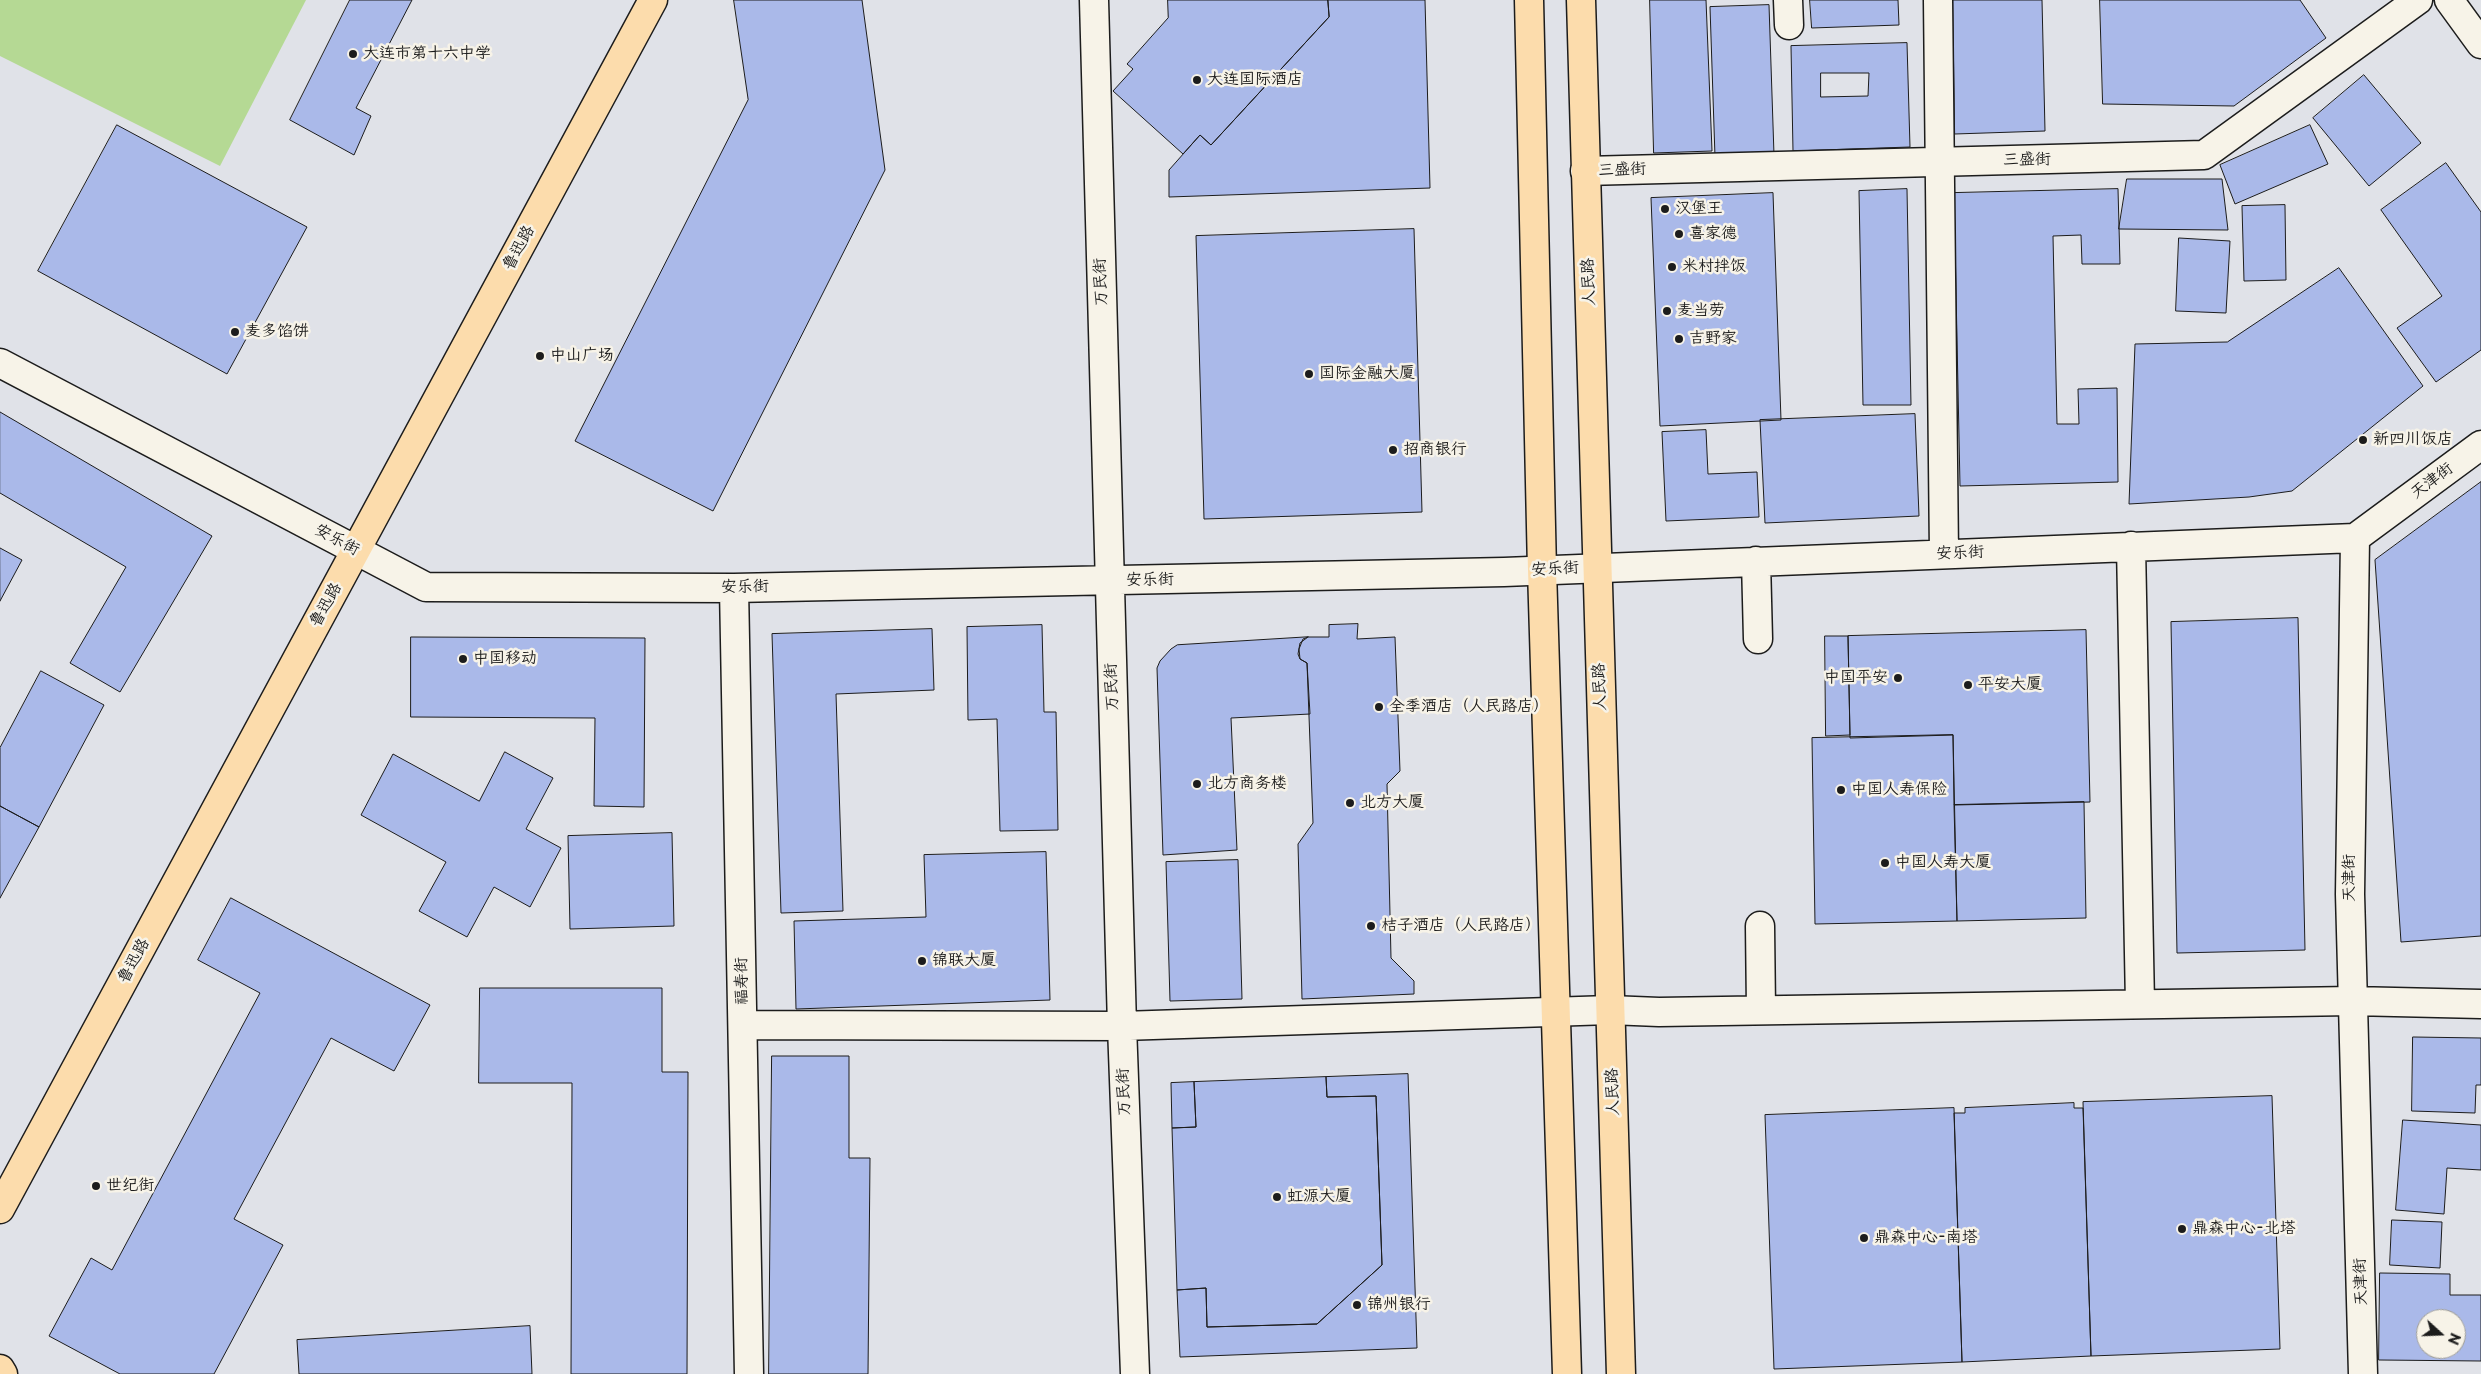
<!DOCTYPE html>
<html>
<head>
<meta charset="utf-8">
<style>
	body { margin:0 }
	#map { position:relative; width:2481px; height:1374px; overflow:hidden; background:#e0e2e8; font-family:"Playpen Sans",sans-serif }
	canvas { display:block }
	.north { position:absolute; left:2416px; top:1309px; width:50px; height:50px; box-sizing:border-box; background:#f7f3e8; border:1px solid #9f9d96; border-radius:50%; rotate:110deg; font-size:14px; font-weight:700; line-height:20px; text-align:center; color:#1c1c1c }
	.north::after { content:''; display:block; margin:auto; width:18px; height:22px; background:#1c1c1c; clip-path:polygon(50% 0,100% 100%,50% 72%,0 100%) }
</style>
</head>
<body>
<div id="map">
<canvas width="2481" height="1374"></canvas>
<div class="north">N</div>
</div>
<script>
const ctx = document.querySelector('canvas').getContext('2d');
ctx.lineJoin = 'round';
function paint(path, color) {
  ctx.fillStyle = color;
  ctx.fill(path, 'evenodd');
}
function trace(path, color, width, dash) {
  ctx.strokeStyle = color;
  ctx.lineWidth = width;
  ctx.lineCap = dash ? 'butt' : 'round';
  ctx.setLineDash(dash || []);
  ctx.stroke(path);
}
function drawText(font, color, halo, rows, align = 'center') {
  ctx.font = font + ' "Playpen Sans","LXGW WenKai TC",sans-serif';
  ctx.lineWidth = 5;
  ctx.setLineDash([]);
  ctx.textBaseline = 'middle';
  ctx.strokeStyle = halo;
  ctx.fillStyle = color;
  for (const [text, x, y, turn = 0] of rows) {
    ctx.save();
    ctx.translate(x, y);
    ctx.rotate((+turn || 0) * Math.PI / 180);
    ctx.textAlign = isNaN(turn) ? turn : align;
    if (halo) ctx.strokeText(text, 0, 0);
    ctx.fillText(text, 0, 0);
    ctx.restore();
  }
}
paint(new Path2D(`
	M0,0h306l-86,166 -220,-110z`), '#b5d994');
const building = new Path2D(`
	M350,0h62l-56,108 15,8 -17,39 -64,-35z
	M734,0h128l23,170 -172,341 -138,-70 173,-341z
	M1168,0h160l1,17 -118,128 -11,-10 -17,19 -70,-63 20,-22 -6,-5 41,-46z
	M1328,0h97l5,188 -261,9v-27l31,-35 11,10 118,-128z
	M1650,0h56l6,151 -58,2z
	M1810,0h88l1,25 -87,3z
	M1953,0h89l3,131 -90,3z
	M2100,0h200l26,38 -92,68 -131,-2z
	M1769,5l5,150 -59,2 -5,-150z
	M1907,43l3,104 -117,4 -2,-105z
	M1821,73h48l-1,23 -47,1z
	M2364,75l57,68 -52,43 -56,-68z
	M117,125l190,102 -80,147 -189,-103z
	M2310,125l18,39 -93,40 -15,-39z
	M2446,163l35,49v138l-45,32 -39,-54 45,-32 -61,-86z
	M2127,179h95l6,51 -109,-1z
	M1907,189l4,216h-48l-4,-214z
	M2118,189l2,75h-38l-1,-29 -28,1 4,188h22l-1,-35 39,-1 1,94 -158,4 -6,-293z
	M1773,193l8,227 -121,6 -9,-228z
	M2285,205l1,75 -42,1 -2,-75z
	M1414,229l8,283 -218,7 -8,-283z
	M2179,238l51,3 -4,72 -50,-2z
	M2339,268l84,118 -131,105 -43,6 -120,7 6,-160 92,-2z
	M0,412l212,124 -92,156 -50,-29 56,-96 -126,-74z
	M1915,414l4,102 -154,7 -5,-103z
	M1706,430l2,44 49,-2 2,45 -93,4 -4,-89z
	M2481,482v454l-80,6 -26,-382z
	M0,548l22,12 -22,41z
	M2298,618l7,332 -128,3 -6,-331z
	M1358,624l-1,15 38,-2 5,134 -13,13 4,174 23,23v13l-112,5 -4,-155 15,-21 -6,-160 -7,-4 -1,-10 4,-10 5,-2h21v-12z
	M1042,625l2,87h12l2,118 -58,1 -3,-112 -29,1 -1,-93z
	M932,629l2,61 -98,4 7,217 -62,2 -9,-279z
	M2086,630l4,172 -136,3 -1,-70 -103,3 -2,-102z
	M1825,636h23l2,99 -24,1z
	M411,637l234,1 -1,169 -50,-1 1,-88 -184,-1z
	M1308,637l-8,6 -2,11 2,5 7,4 3,51 -79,4 6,132 -74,5 -6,-187 3,-7 11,-12 6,-4z
	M41,671l63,34 -65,122 -39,-21v-58z
	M1953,735l4,186 -142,3 -3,-186z
	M505,752l48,26 -27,51 35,19 -31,59 -36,-20 -27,50 -48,-26 27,-49 -85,-47 32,-61 86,47z
	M2084,802l2,116 -129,3 -3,-116z
	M0,806l39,21 -39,71z
	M672,833l2,93 -104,3 -2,-93z
	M1046,852l4,148 -254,9 -2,-88 132,-4 -2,-62z
	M1238,860l4,139 -72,2 -4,-139z
	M231,898l199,107 -36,66 -63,-33 -97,181 49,26 -69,129h-94l-71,-38 42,-78 21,12 148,-277 -62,-33z
	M480,988h182v84h26l-1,302h-116l1,-291h-93z
	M2413,1037l68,1v47h-5l-1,28 -63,-2z
	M772,1056h77v102h21l-2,216h-99z
	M1408,1074l9,274 -237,9 -3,-67 29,-2 1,39 110,-3 65,-59 -6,-169 -49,1 -1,-20z
	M1326,1077l1,20 49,-1 6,169 -65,59 -110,3 -1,-39 -29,2 -5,-162 24,-1 -2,-45z
	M1194,1082l2,45 -24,1 -1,-45z
	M2272,1096l8,253 -189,7 -8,-254z
	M2074,1103v5h9l8,248 -129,6 -8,-249h11v-5z
	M1954,1108l8,254 -188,7 -9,-254z
	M2403,1120l78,5v45l-34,-2 -3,46 -48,-4z
	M2392,1220l50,2 -2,46 -50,-3z
	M2380,1273l70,1v21h31v66l-102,-1zM2426,1319h30v30h-30z
	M530,1326l2,48h-233l-2,-34z`);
paint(building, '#aab9e9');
trace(building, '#1c1c1c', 1);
const minor = new Path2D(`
	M1094,0l28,1026 13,348
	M1788,0l1,25
	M1938,0l6,554
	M2449,0l32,44
	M1585,171l619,-16 214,-155
	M0,363l426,224 308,1 770,-16 851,-34
	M2131,546l9,458
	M1756,561l2,78
	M734,588l15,786
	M1760,926l1,84
	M743,1025l379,1 488,-16 49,2 693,-11 129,3
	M2363,1374l-13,-480 5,-356 126,-93`);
const major = new Path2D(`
	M1529,0l13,570 25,804
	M1581,0l40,1374
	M0,1209l653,-1209
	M0,1369l3,5`);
trace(minor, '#1c1c1c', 31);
trace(major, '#1c1c1c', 31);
trace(minor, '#f7f3e8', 28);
trace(major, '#fcdcac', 28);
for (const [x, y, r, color] of [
	[353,54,5,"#1c1c1c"],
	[1197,80,5,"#1c1c1c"],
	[1665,209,5,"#1c1c1c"],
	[1679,234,5,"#1c1c1c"],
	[1672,267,5,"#1c1c1c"],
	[1667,311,5,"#1c1c1c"],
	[235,332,5,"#1c1c1c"],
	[1679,339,5,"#1c1c1c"],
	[540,356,5,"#1c1c1c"],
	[1309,374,5,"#1c1c1c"],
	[2363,440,5,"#1c1c1c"],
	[1393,450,5,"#1c1c1c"],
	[463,659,5,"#1c1c1c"],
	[1898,678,5,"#1c1c1c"],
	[1968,685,5,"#1c1c1c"],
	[1379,707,5,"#1c1c1c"],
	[1197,784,5,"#1c1c1c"],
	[1841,790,5,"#1c1c1c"],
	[1350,803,5,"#1c1c1c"],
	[1885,863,5,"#1c1c1c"],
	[1371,926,5,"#1c1c1c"],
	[922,961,5,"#1c1c1c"],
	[96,1186,5,"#1c1c1c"],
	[1277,1197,5,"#1c1c1c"],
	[2182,1229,5,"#1c1c1c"],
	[1864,1238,5,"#1c1c1c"],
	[1357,1305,5,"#1c1c1c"]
]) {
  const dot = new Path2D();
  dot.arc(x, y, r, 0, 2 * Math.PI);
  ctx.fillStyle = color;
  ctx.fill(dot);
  trace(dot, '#f7f3e8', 2);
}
drawText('16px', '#1c1c1c', '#f7f3e8', [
	["大连市第十六中学",363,54],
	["大连国际酒店",1207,80],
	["汉堡王",1675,209],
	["喜家德",1689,234],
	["米村拌饭",1682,267],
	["麦当劳",1677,311],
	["麦多馅饼",245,332],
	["吉野家",1689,339],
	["中山广场",550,356],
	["国际金融大厦",1319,374],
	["新四川饭店",2373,440],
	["招商银行",1403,450],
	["中国移动",473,659],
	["中国平安",1888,678,"right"],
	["平安大厦",1978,685],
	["全季酒店（人民路店）",1389,707],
	["北方商务楼",1207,784],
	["中国人寿保险",1851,790],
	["北方大厦",1360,803],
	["中国人寿大厦",1895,863],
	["桔子酒店（人民路店）",1381,926],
	["锦联大厦",932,961],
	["世纪街",106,1186],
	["虹源大厦",1287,1197],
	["鼎森中心-北塔",2192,1229],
	["鼎森中心-南塔",1874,1238],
	["锦州银行",1367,1305]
], 'left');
drawText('16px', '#1c1c1c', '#f7f3e8', [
	["三盛街",2027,160,-1],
	["三盛街",1622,170,-2],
	["鲁迅路",519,248,-62],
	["万民街",1101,282,-92],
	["人民路",1589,282,-92],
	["天津街",2432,481,-37],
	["安乐街",337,540,28],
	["安乐街",1960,553,-2],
	["安乐街",1555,569,-3],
	["安乐街",1150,580,-1],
	["安乐街",745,587,-1],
	["鲁迅路",326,605,-61],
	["万民街",1112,687,-92],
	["人民路",1600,687,-92],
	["天津街",2350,878,-90],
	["鲁迅路",134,961,-62],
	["福寿街",742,981,-91],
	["万民街",1124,1092,-92],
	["人民路",1613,1092,-92],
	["天津街",2361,1282,-92]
]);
</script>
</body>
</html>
